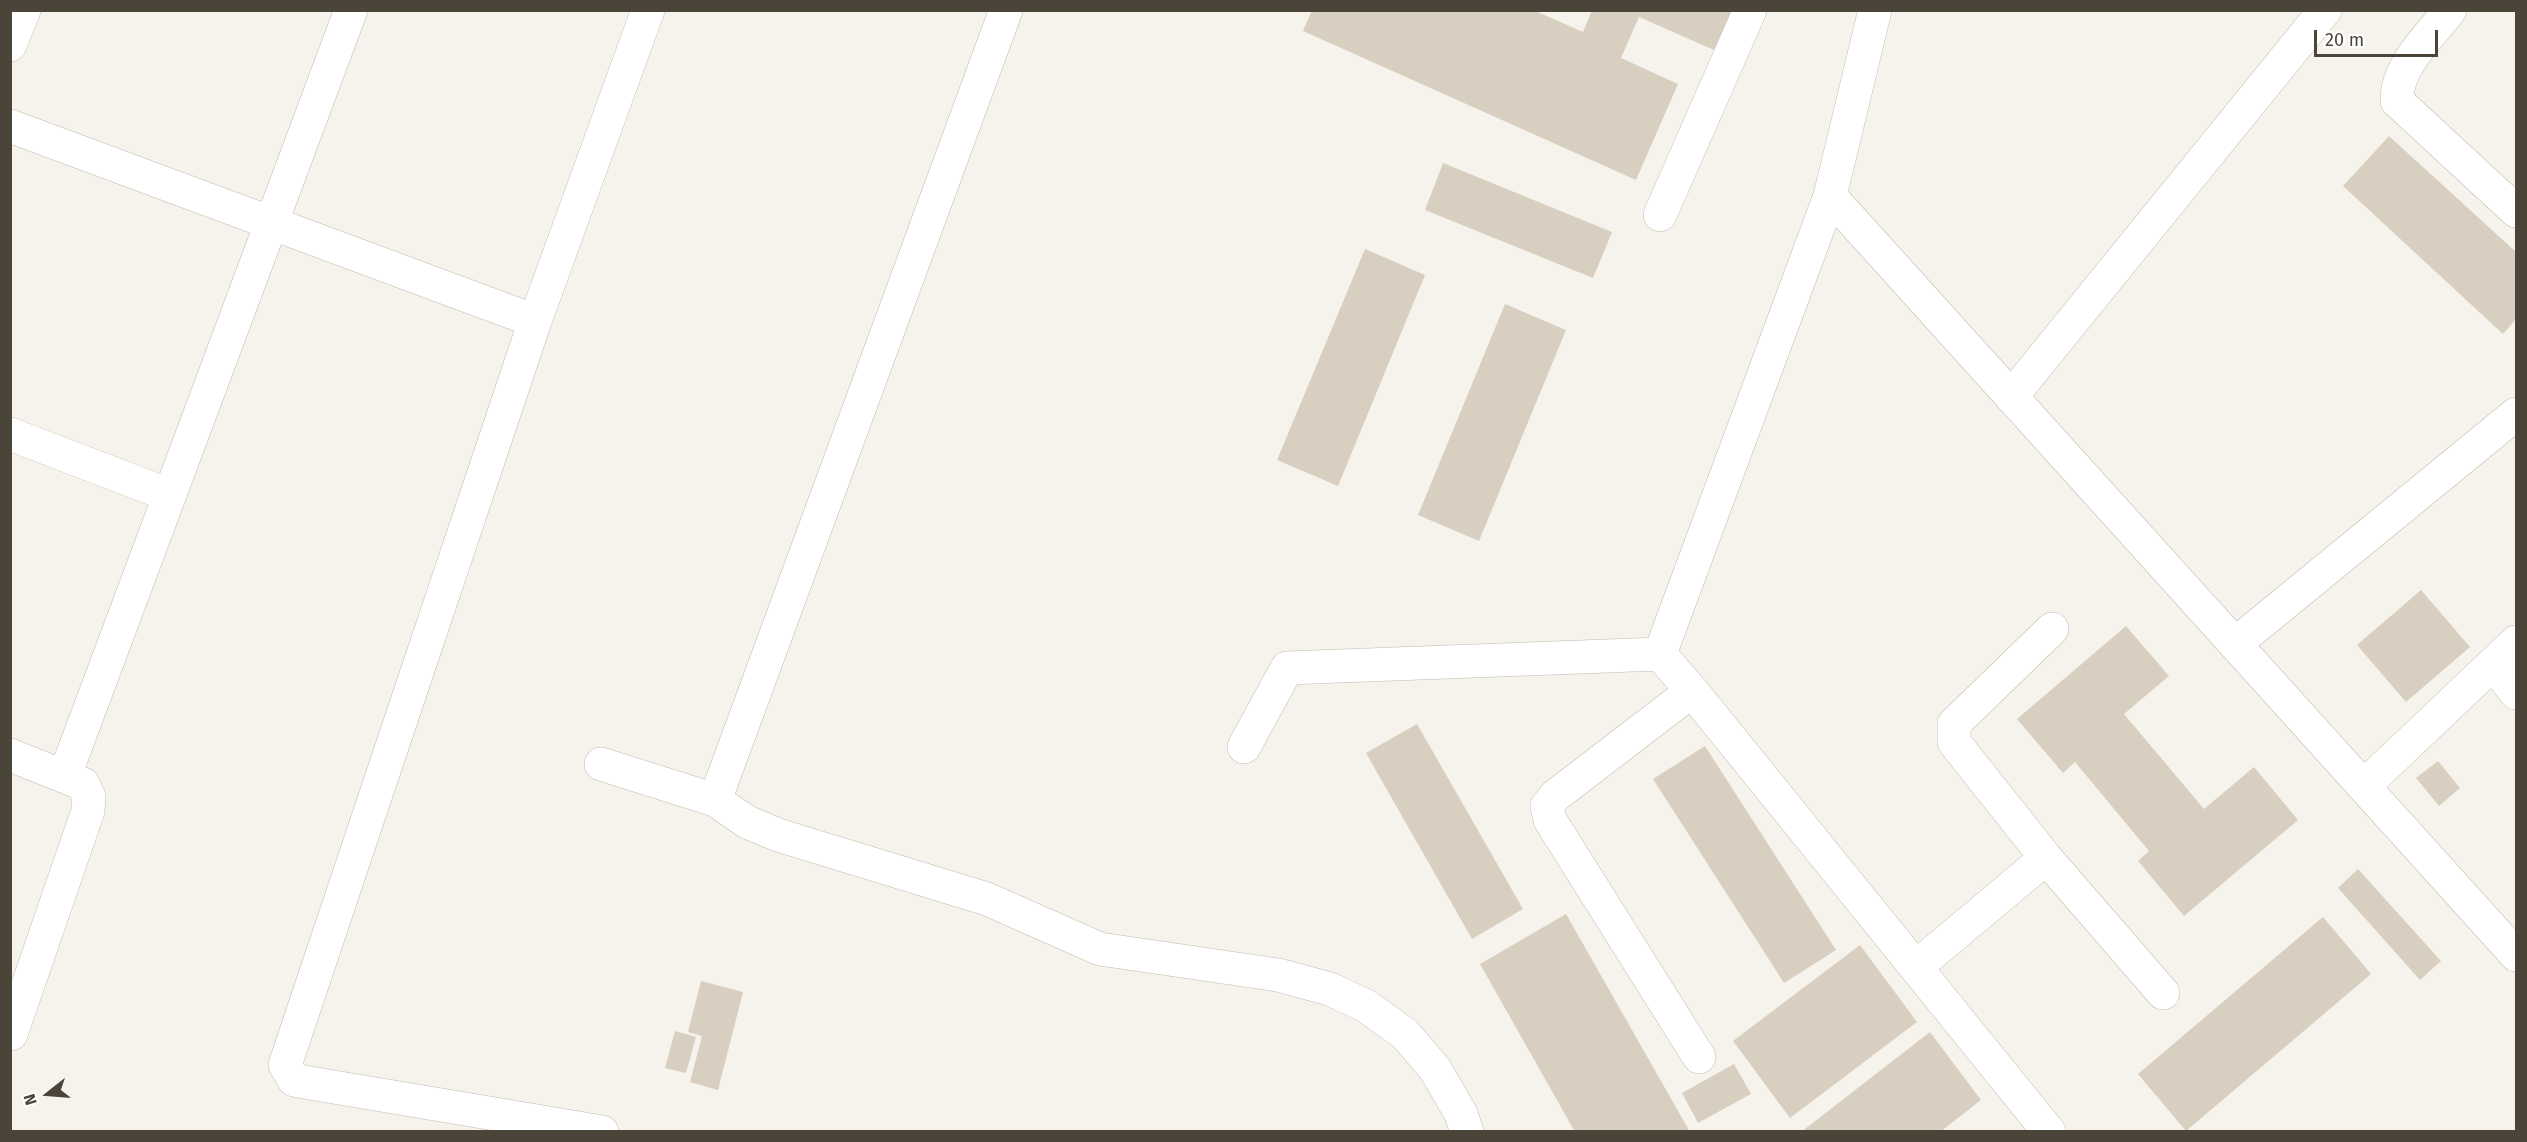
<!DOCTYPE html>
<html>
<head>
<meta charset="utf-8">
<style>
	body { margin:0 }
	#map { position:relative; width:2527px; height:1142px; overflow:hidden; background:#f6f3ec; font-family:"Fira Sans",sans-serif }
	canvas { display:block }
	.frame { position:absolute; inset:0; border:12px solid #4b4439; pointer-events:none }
	.north { position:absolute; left:18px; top:1064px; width:60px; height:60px; -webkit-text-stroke:4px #fff; paint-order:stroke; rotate:253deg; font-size:16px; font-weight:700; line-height:24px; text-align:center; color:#4b4439 }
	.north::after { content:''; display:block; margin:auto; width:21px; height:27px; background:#4b4439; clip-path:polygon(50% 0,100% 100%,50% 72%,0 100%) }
	.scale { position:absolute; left:2314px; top:30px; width:124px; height:27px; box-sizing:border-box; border:3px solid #4b4439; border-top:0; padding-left:8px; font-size:18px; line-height:21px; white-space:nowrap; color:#4b4439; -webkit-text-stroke:4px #fff; paint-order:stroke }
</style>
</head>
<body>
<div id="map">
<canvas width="2527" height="1142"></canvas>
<div class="frame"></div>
<div class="north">N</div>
<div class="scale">20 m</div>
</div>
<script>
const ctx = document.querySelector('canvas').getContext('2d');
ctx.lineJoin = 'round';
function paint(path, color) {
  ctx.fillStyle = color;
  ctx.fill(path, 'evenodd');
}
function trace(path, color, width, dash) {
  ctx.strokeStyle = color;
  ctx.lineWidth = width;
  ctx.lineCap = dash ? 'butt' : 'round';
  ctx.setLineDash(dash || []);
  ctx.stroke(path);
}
paint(new Path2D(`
	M1312,10h221l50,22 9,-22h140l-18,40 -75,-33 -18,41 57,26 -42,96 -333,-149z
	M2389,136l127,116v67l-13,15 -160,-148z
	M1443,163l169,69 -19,46 -168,-68z
	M1365,249l60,26 -87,211 -61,-26z
	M1505,304l61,26 -87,211 -61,-26z
	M2421,590l49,57 -64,55 -49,-57z
	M2126,626l43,50 -45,38 80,95 50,-42 44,53 -114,96 -46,-55 11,-10 -74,-89 -12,11 -46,-54z
	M1417,724l106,185 -51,30 -106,-186z
	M1705,746l131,204 -52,33 -131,-204z
	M2438,761l22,27 -21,18 -23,-28z
	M2358,869l83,92 -21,19 -82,-92z
	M1566,914l124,218h-115l-95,-168z
	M2323,917l48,57 -185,157 -48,-57z
	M1860,945l57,77 -127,96 -57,-77z
	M701,981l42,11 -25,98 -28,-8 12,-46 -14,-4z
	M675,1031l21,6 -10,36 -21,-5z
	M1930,1032l51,68 -41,32h-139z
	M1734,1064l17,30 -53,29 -16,-30z`), '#d8cfc1');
const minor = new Path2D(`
	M1006,10l-291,790 32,22 31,13 209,64 113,50 178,26 52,14 36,17 39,28 30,35 26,45 6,18
	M2450,10c-21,27 -54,56 -53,91l119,110
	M10,45l14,-35
	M10,126l525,195
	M1830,196l686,759
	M1660,215l90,-205
	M2011,397l314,-387
	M10,434l159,61
	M2052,629l-98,95v18l92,116 117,135
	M2235,644l281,-230
	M1660,654l32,37 357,441
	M2493,664l23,29
	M1692,691l-137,105 -8,10 3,14 149,237
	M1244,747l43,-79 373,-14 170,-458 45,-186
	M10,755l73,29 6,13 -1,14 -77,223
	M601,764l114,36
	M65,775l286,-765
	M2364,786l152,-144
	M1916,967l130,-109
	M602,1132l-298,-50 -10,-2 -9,-15 250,-744 113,-311`);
trace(minor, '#c2bbae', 34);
trace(minor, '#fff', 33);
</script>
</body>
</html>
